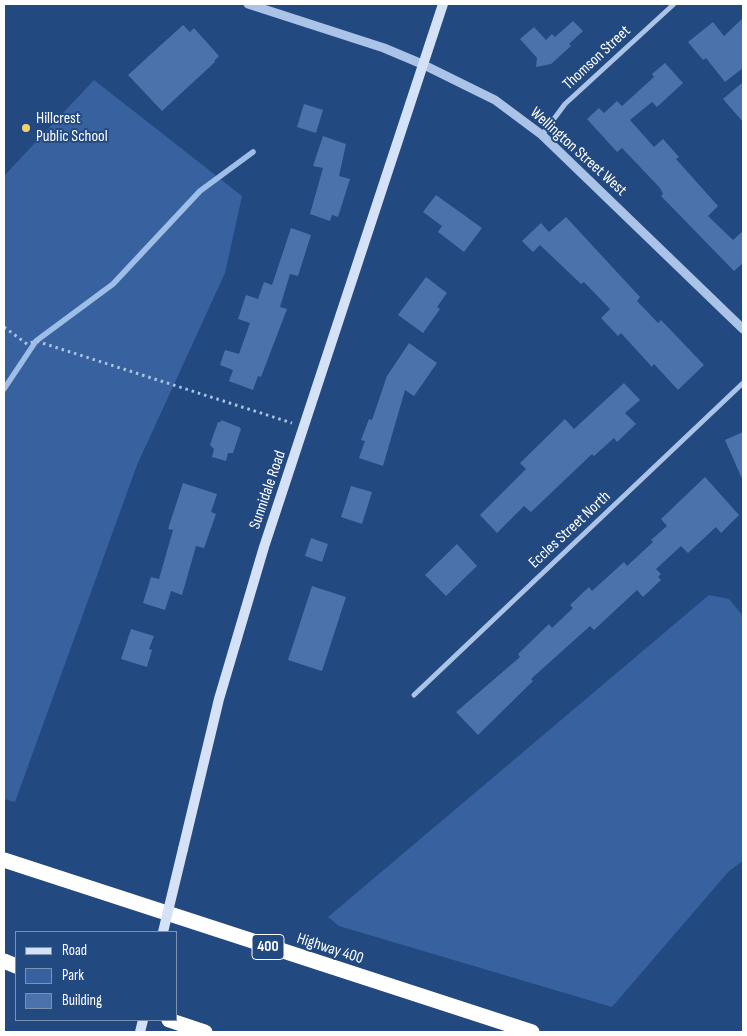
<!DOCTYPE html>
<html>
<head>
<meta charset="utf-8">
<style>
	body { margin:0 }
	#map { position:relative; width:747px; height:1036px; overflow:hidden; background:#234981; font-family:"Sofia Sans Condensed",sans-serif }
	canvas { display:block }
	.frame { position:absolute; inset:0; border:5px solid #fff; pointer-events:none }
	.legend { position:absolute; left:15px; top:931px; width:162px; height:90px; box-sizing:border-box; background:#234981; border:1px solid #7b92b3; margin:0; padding:6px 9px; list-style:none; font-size:15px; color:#fff }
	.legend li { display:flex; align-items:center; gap:10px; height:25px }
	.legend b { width:25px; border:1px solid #7b92b3 }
</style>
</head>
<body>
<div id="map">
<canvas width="747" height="1036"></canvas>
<div class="frame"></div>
<ul class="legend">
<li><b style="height:6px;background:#d4e1f6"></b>Road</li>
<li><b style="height:14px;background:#37629f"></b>Park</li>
<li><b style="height:14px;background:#4b72aa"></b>Building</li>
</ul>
</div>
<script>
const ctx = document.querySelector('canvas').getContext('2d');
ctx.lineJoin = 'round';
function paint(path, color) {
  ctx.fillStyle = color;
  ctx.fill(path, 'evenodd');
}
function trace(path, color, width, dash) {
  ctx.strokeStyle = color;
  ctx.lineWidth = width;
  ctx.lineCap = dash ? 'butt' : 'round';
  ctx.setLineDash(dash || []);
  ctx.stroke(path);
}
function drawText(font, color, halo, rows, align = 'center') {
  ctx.font = font + ' "Sofia Sans Condensed",sans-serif';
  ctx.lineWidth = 4;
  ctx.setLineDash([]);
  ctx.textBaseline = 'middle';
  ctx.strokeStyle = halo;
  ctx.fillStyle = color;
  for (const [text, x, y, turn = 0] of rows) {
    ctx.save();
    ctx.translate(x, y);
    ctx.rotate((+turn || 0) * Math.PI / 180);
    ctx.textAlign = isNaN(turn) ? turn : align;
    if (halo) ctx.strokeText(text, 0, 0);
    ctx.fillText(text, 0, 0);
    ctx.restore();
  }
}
paint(new Path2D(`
	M94,80l148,116 -17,77 -88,192 -122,337 -11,-3v-623z
	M709,595l20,4 14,17v245l-14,10 -117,136 -273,-81 -11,-9z`), '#37629f');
trace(new Path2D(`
	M4,389l32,-48 77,-57 87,-93 53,-39`), '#9ebee8', 5.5);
paint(new Path2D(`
	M743,18v50l-18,14 -19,-24 -3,2 -15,-18 25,-20 11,14z
	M573,21l10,10 -14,13 2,2 -20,18 -15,3 1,-9 -17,-19 14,-12 12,13 6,-6 3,3z
	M183,25l7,7 4,-4 25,28 -5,5 1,1 -53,49 -34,-36z
	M665,63l18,20 -26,24 -5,-5 -22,18 24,27 9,-8 16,18 -3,2 42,47 -10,10 25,24 10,-9v32l-9,8 -73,-75 2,-2 -3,-6 -38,-40 -5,4 -30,-33 12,-11 5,5 13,-12 5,5 32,-29 -2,-3z
	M743,82v40l-20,-23z
	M304,104l19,6 -7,23 -19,-6z
	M323,136l23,8 -7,32 11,3 -12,38 -6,-2 -2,6 -20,-7 13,-46 -10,-2z
	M436,195l46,33 -18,24 -26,-20 4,-6 -19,-14z
	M566,217l74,80 -3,4 21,22 3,-3 43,45 -26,25 -24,-26 -2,3 -31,-34 -3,3 -17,-18 9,-9 -26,-27 -3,2 -41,-39 -7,7 -11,-11 19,-18 8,9z
	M291,228l20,7 -13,41 -8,-2 -10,33 7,2 -26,68 -3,-1 -5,14 -24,-9 4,-11 -13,-5 5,-15 14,4 11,-31 -12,-4 8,-24 12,4 6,-17 8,3z
	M426,277l21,16 -10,14 3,2 -17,24 -25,-18z
	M409,343l28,20 -23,33 -9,-6 -22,76 -24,-8 6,-17 -4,-1 8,-21 3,1 15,-44z
	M624,383l16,17 -15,13 11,11 -19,18 -3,-4 -20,18 -2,-2 -61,58 -7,-6 -27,27 -17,-18 46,-46 -6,-6 45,-44 9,10z
	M221,420l18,7 2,2 -8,24h-5l-2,8 -14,-4 2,-8 -4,-4 8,-23h3z
	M743,432v49l-18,-41z
	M705,477l34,38 -18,18 -5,-6 -28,26 -7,-7 -25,23 5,5 -3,3 3,3 -18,17 -6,-7 -43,40 -4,-4 -59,53 2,2 -55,54 -22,-23 64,-55 -2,-3 31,-30 3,4 21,-20 -3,-3 19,-18 3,4 32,-29 3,4 26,-24 -2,-2 16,-14 -6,-7z
	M183,483l34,11 -6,18 5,2 -12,34 -8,-2 -14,49 -11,-4 -6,19 -22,-7 8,-26 8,2 14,-49 -5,-1z
	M351,486l21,6 -10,32 -21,-7z
	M311,538l17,6 -6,18 -17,-6z
	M457,544l20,22 -31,30 -21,-21z
	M312,586l34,11 -24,74 -34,-11z
	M131,629l23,7 -5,13 3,1 -5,17 -26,-8z`), '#4b72aa');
trace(new Path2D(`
	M4,327l23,17 9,-3 256,82`), '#aac3e7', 3, [2.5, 4]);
trace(new Path2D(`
	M542,135l23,-31 109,-100
	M414,695l329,-312`), '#aac3e7', 5);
trace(new Path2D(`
	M248,4l136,44 38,16 73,36 47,35 201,194`), '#aac3e7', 9);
trace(new Path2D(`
	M183,849l36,-150 45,-152 179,-543
	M140,1032l3,-12`), '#d4e1f6', 10);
trace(new Path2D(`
	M4,860l528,172
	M4,961l12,5
	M169,1020l36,12`), '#fff', 15);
trace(new Path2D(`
	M163,932l20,-83`), '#d4e1f6', 10);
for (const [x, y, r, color] of [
	[26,128,5,"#f3d16d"]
]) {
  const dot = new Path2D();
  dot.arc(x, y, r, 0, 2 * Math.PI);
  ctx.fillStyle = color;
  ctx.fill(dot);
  trace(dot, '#234981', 2);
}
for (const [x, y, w] of [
	[268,947,32]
]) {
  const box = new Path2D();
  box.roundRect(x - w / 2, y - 12.5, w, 25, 4);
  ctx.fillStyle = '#234981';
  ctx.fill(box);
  trace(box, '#fff', 1);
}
drawText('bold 15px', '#fff', null, [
	["400",268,947]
]);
drawText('16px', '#fff', '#234981', [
	["Thomson Street",597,58,-43],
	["Wellington Street West",578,152,42],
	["Sunnidale Road",268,490,-71],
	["Eccles Street North",570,530,-43],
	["Highway 400",330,949,18]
]);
drawText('16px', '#fff', '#234981', [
	["Hillcrest",36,119],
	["Public School",36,137]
], 'left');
</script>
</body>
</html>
